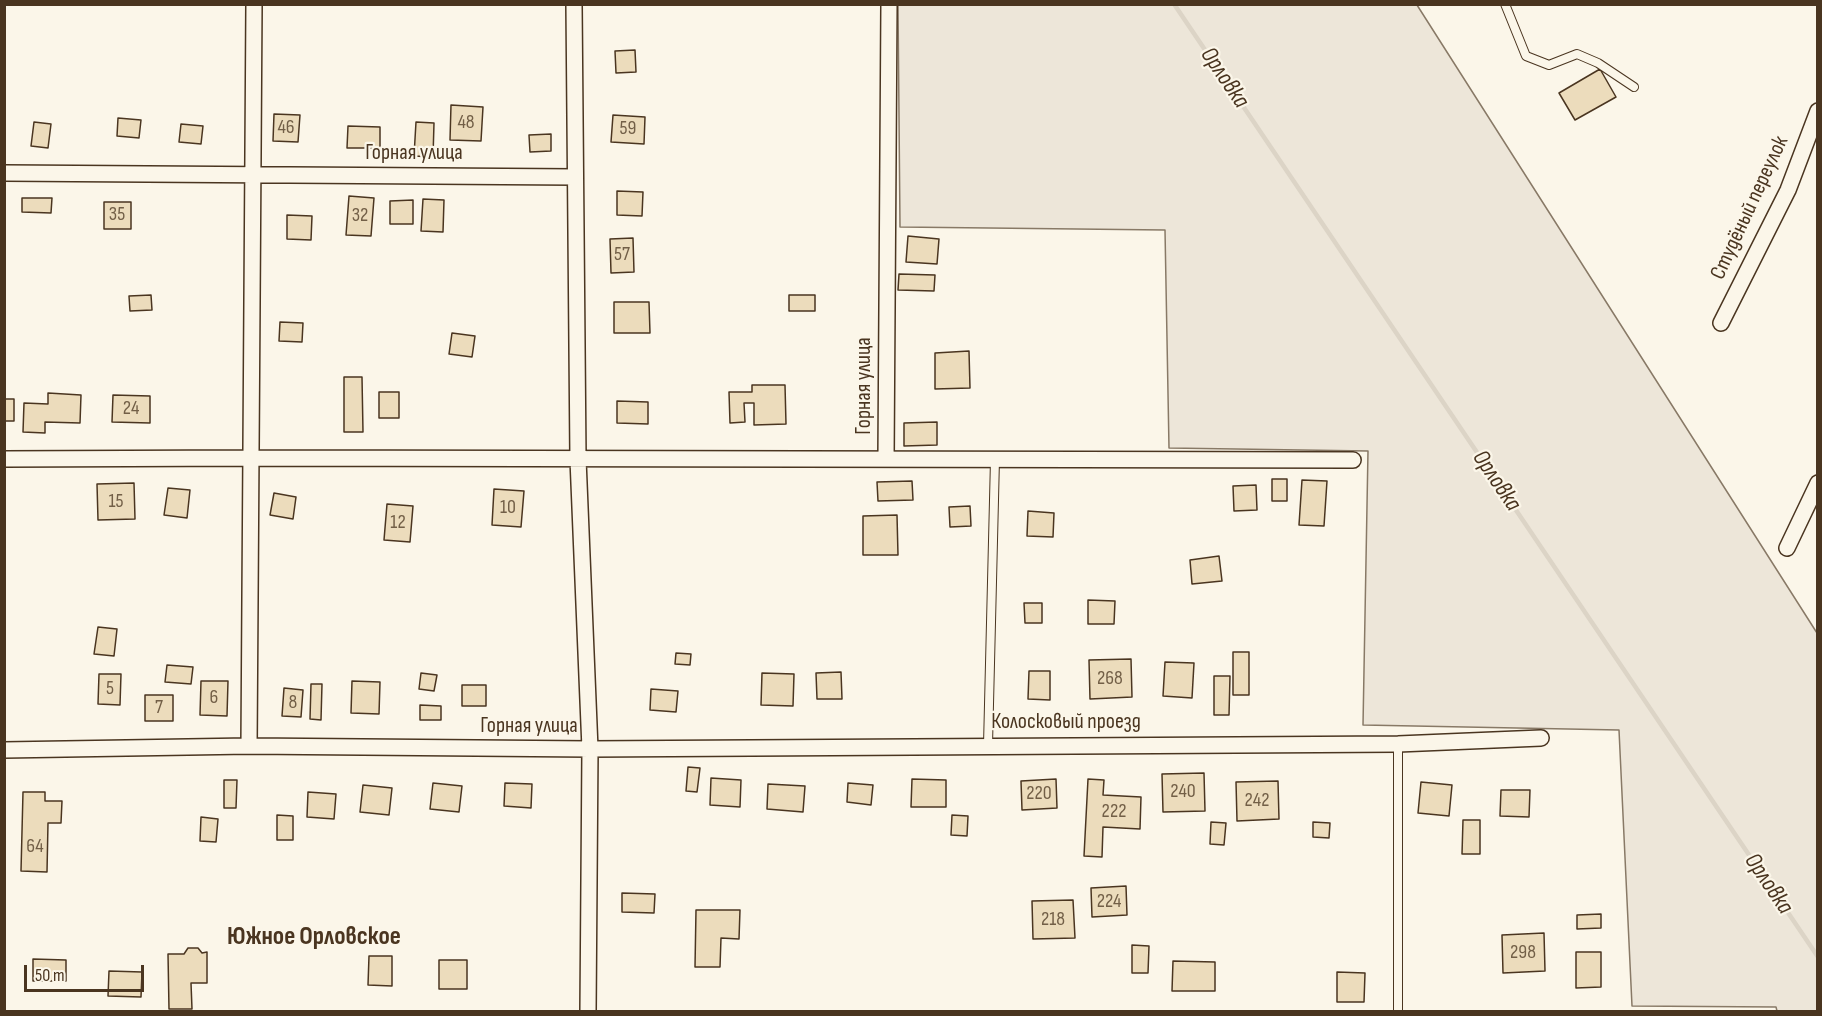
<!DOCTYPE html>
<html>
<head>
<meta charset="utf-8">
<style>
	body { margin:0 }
	#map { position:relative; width:1822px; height:1016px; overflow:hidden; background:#fbf6e9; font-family:"Sofia Sans Condensed",sans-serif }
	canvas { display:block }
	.frame { position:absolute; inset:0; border:6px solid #4a3520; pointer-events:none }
	.scale { position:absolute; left:24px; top:965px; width:120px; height:27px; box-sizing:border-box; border:3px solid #4a3520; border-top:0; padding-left:8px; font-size:18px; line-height:21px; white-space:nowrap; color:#4a3520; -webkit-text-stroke:4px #fbf6e9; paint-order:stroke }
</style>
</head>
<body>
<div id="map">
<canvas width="1822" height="1016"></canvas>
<div class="frame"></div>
<div class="scale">50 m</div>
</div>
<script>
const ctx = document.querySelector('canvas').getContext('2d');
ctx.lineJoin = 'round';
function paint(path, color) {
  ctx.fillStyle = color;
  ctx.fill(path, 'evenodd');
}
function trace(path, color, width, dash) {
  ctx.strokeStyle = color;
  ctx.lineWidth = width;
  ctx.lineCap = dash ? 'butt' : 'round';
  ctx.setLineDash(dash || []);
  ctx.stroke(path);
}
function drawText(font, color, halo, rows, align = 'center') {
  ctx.font = font + ' "Sofia Sans Condensed",sans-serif';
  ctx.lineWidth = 4.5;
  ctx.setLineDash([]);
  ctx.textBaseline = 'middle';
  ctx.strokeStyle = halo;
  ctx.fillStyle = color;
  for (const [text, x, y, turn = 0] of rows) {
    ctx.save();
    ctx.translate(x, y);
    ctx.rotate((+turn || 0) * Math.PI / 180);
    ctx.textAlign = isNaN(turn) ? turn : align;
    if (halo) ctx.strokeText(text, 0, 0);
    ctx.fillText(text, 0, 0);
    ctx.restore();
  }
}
const green = new Path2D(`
	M898,5h519l400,628v378h-40l-1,-4 -144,-1 -13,-276 -256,-5 5,-274 -199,-3 -4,-218 -265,-3z`);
paint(green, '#ede6d9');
trace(green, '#887966', 1.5);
trace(new Path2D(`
	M1174,4l644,953`), '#dcd4c6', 4.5);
const building = new Path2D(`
	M635,50l1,22 -20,1 -1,-22z
	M1600,69l16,28 -41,23 -16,-27z
	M451,105l32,2 -2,34 -31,-1z
	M274,114l26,1 -2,27 -25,-1z
	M613,115l32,2 -1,27 -33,-2z
	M118,118l23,2 -2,18 -22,-2z
	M34,122l17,2 -3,24 -17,-2z
	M416,122l18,1 -1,34 -19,-1z
	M181,124l22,2 -2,18 -22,-2z
	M348,126l32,1v21h-33z
	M551,134v17l-21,1 -1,-17z
	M617,191l26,1 -1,24 -25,-1z
	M349,196l25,2 -3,38 -25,-1z
	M22,198h30l-1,15 -29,-1z
	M423,199l21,1 -1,32 -22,-1z
	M413,200v24h-23v-23z
	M104,202h27v27h-27z
	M287,215l25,1 -1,24 -24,-1z
	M908,236l31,3 -2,25 -31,-2z
	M633,238l1,34 -23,1 -1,-34z
	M899,274l36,1 -1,16 -36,-1z
	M151,295l1,15 -22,1 -1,-15z
	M789,295h26v16h-26z
	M614,302h35l1,31h-36z
	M280,322l23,1 -1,19 -23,-1z
	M452,333l23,3 -3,21 -23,-3z
	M969,351l1,37 -35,1v-36z
	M344,377h18l1,55h-19z
	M752,385h33l1,39 -32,1v-22h-10l1,19 -15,1 -1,-31h23z
	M379,392h20v26h-20z
	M48,393l33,2 -1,28 -35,-1v11l-22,-1 1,-29 24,1z
	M113,395l37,1v27l-38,-1z
	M4,399h10v22h-10z
	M617,401l31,1v22l-31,-1z
	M937,422v23l-33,1v-23z
	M1272,479h15v22h-15z
	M1302,480l25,1 -3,45 -25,-1z
	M912,481l1,19 -35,1 -1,-19z
	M134,483l1,36 -37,1 -1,-36z
	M1256,485l1,25 -23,1 -1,-25z
	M168,488l22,2 -3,28 -23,-3z
	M494,489l30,2 -3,36 -29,-2z
	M274,493l22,4 -3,22 -23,-4z
	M387,504l26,2 -3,36 -26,-2z
	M970,506l1,20 -21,1 -1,-20z
	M1028,511l26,2 -1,24 -26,-1z
	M897,515l1,40h-35v-39z
	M1219,556l3,25 -30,3 -2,-24z
	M1088,600l27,1 -1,23h-26z
	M1024,603h18v20h-17z
	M98,627l19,2 -3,27 -20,-2z
	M1233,652h16v43h-16z
	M676,653l15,1 -1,11 -15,-1z
	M1131,659l1,38 -42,2 -1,-39z
	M1165,662l29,1 -2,35 -29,-2z
	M167,665l26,2 -2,17 -26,-2z
	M1029,671h21v29l-22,-1z
	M841,672l1,27h-25l-1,-26z
	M421,673l16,2 -3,16 -15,-2z
	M762,673l32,1 -1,32 -32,-1z
	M99,674h22l-1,31 -22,-1z
	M1214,676h16l-1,39h-15z
	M201,681h27l-1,35 -27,-1z
	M352,681l28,1 -1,32 -28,-1z
	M311,684h11l-1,36 -11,-1z
	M462,685h24v21h-24z
	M284,688l19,2 -2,27 -19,-1z
	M651,689l27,2 -2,21 -26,-2z
	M145,695h28v26h-28z
	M420,705l21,1v14h-21z
	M688,767l12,1 -3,24 -11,-1z
	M1204,773l1,38 -42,1 -1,-38z
	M711,778l30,2 -1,27 -30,-2z
	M912,779l34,1v27h-35z
	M1056,779l1,29 -35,2 -1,-29z
	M1088,779l16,1 -1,15 38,2 -1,32 -37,-2 -1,30 -18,-1z
	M224,780h13l-1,28h-12z
	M1278,781l1,38 -42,2 -1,-39z
	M1421,782l31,3 -3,31 -31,-3z
	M433,783l29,3 -3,26 -29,-3z
	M505,783l27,1 -1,24 -27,-2z
	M848,783l25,2 -2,20 -24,-3z
	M768,784l37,2 -2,26 -36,-3z
	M363,785l29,3 -3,27 -29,-3z
	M1501,790h29l-1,27 -29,-1z
	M23,792h22v9h17l-1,22h-13l-1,49 -26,-1z
	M308,792l28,2 -2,25 -27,-2z
	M277,815l16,1v24h-16z
	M952,815l16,1 -1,20 -16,-1z
	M201,817l17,2 -2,23 -16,-1z
	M1463,820h17v34h-18z
	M1211,822l15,1 -2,22 -14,-1z
	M1313,822l17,1 -1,15 -16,-1z
	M1126,886l1,29 -35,2 -1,-29z
	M622,893l33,1 -1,19 -32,-1z
	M1073,900l2,38 -42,1 -1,-38z
	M696,910h44l-1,29 -18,-1 -1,29h-25z
	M1601,914v14l-24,1v-14z
	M1544,933l1,38 -42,2 -1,-38z
	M1132,945l17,1 -1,27h-16z
	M188,948h10l4,5 5,-1v31h-16l1,26h-23l-1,-55h16z
	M1576,952h25v35l-25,1z
	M369,956h23v30l-24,-1z
	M33,959l33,1v21h-33z
	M439,960h28v29h-28z
	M1173,961l42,1v29h-43z
	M109,971l33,1 -1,25 -33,-1z
	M1337,972l28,1 -1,29h-27z`);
paint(building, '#ecdcbc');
trace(building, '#4a3520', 1.5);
const service = new Path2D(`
	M1505,4l21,52 23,9 28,-11 21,9 36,24
	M988,745l7,-286
	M1398,1012v-268`);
const minor = new Path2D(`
	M574,4l4,455 12,290 -2,263
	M4,173l571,4
	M1721,323l67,-133 30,-79
	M4,459l247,-1 1102,2
	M886,459l3,-455
	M1787,548l31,-65
	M249,746l5,-742
	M4,750l245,-4 341,3 808,-5 143,-6`);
trace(service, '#4a3520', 10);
trace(minor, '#4a3520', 18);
trace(service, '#fbf6e9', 8);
trace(minor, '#fbf6e9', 15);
drawText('20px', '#725f47', null, [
	["48",466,123],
	["46",286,128],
	["59",628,129],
	["35",117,215],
	["32",360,216],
	["57",622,255],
	["24",131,409],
	["15",116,502],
	["10",508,508],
	["12",398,523],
	["268",1110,679],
	["5",110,689],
	["6",214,698],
	["8",293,703],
	["7",159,708],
	["240",1183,792],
	["220",1039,794],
	["242",1257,801],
	["222",1114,812],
	["64",35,847],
	["224",1109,902],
	["218",1053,920],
	["298",1523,953]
]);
drawText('22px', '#4a3520', '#fbf6e9', [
	["Горная улица",414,153],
	["Студёный переулок",1750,208,-65],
	["Горная улица",864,386,-90],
	["Колосковый проезд",1066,722],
	["Горная улица",529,726]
]);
drawText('italic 24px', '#4a3520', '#fbf6e9', [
	["Орловка",1224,78,56],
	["Орловка",1496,481,56],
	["Орловка",1768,884,56]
]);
drawText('bold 26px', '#4a3520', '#fbf6e9', [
	["Южное Орловское",314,937]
]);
</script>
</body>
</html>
